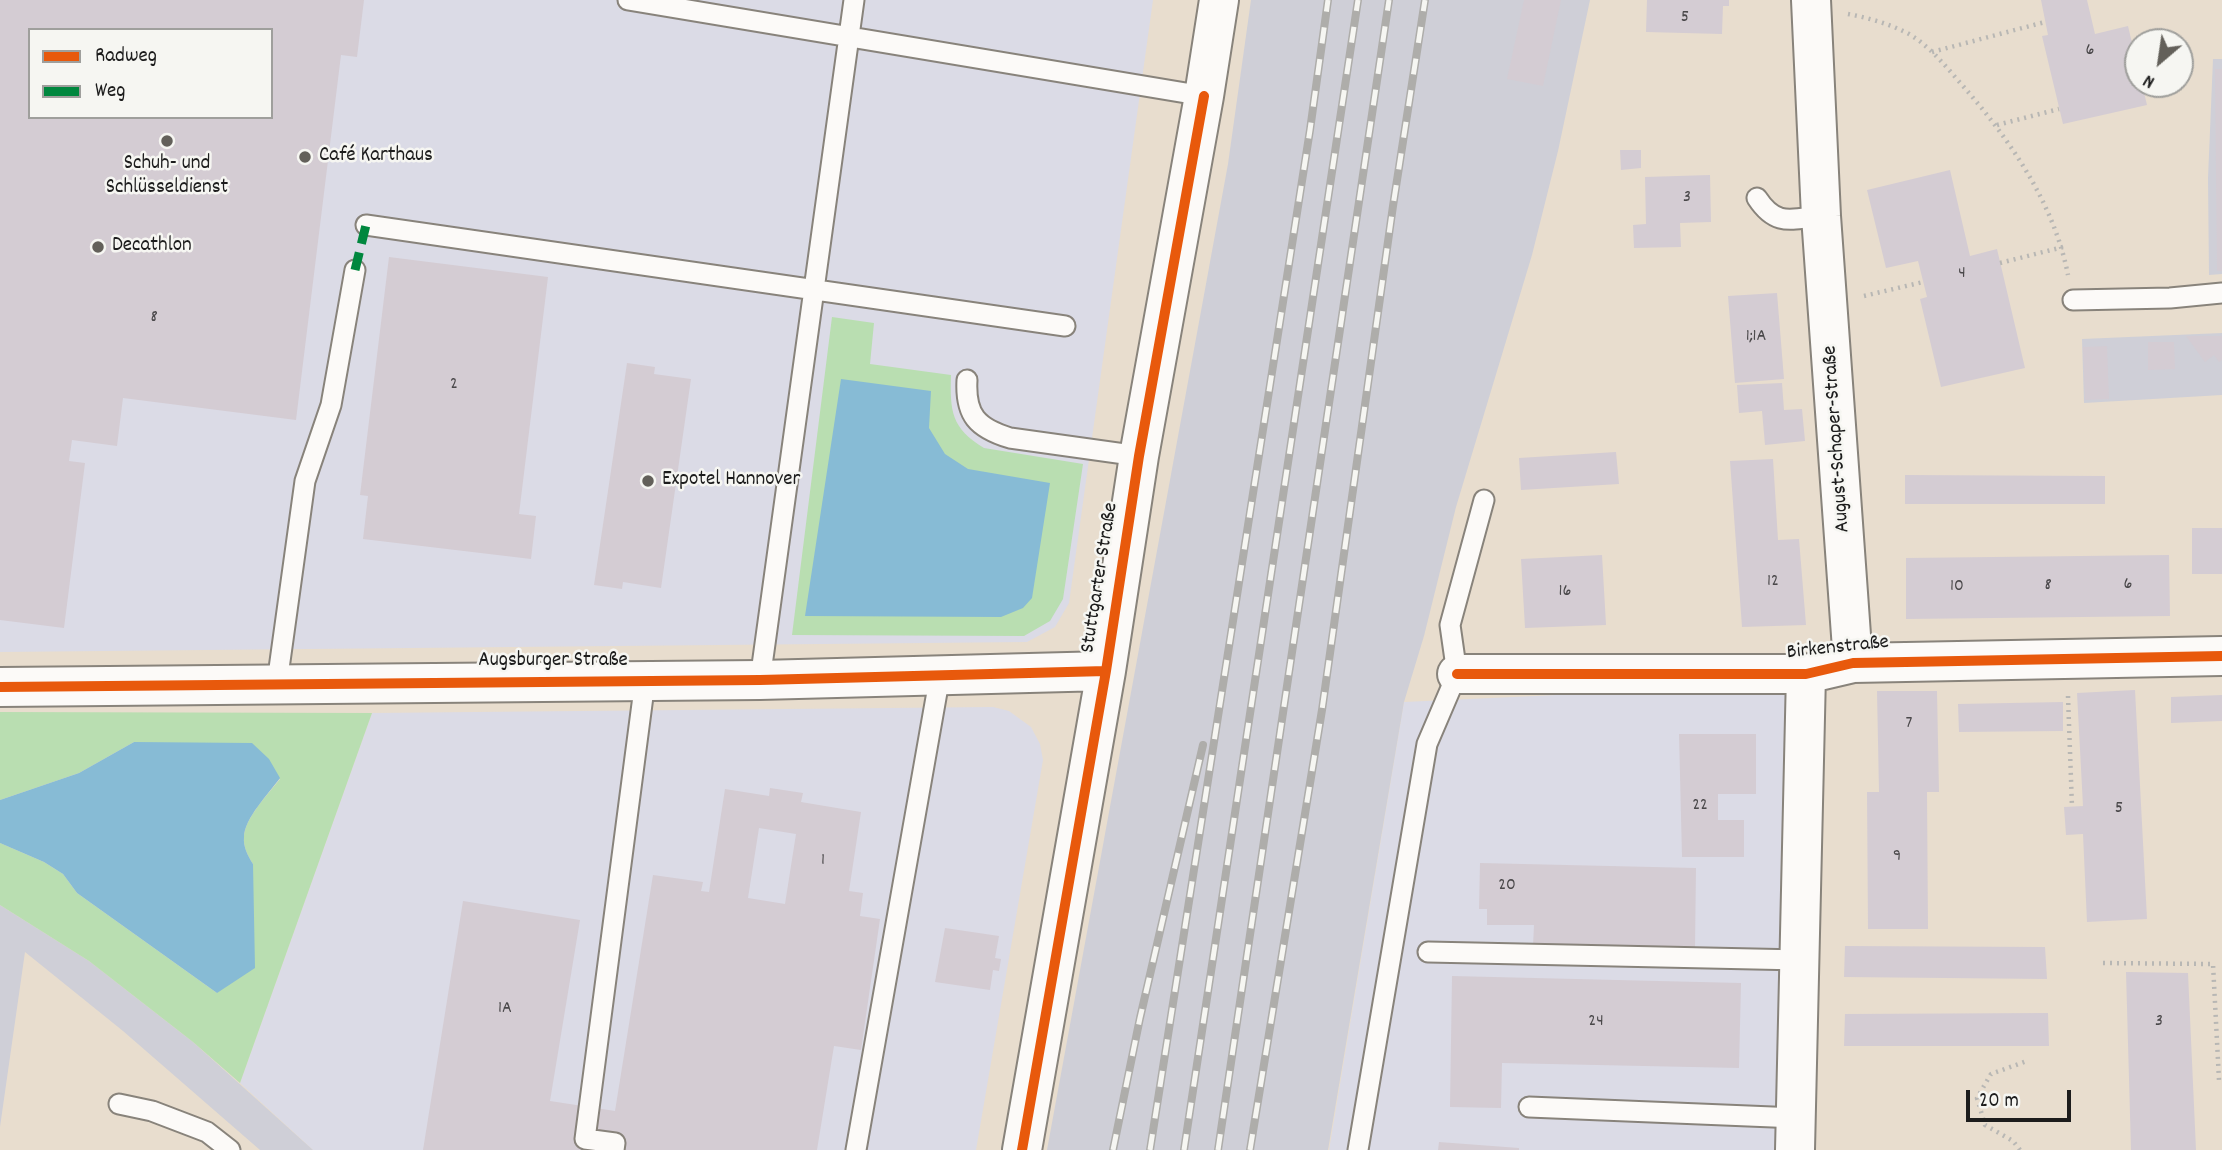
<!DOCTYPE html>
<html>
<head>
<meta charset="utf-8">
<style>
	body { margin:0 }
	#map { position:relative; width:2222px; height:1150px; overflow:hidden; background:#e8ddce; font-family:Dekko,sans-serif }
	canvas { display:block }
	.legend { position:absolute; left:28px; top:28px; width:245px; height:91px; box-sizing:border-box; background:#f6f6f2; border:2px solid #9f9f9c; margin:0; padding:9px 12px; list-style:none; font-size:21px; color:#1c1c1c }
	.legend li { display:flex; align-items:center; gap:14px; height:35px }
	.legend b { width:35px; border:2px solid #9f9f9c }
	.north { position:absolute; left:2124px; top:28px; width:70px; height:70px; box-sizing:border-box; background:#f6f6f2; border:2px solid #9f9f9c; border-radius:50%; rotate:209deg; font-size:19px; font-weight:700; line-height:28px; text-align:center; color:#1c1c1c }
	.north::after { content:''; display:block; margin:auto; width:24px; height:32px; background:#63605a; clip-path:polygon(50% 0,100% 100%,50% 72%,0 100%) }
	.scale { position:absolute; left:1966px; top:1090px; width:105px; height:32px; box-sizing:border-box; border:4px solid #1c1c1c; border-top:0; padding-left:9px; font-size:21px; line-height:24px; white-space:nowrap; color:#1c1c1c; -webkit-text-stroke:5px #f6f6f2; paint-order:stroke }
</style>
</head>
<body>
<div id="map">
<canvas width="2222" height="1150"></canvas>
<ul class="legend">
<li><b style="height:9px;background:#e8590c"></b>Radweg</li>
<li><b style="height:9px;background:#00873e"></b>Weg</li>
</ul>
<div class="north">N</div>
<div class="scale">20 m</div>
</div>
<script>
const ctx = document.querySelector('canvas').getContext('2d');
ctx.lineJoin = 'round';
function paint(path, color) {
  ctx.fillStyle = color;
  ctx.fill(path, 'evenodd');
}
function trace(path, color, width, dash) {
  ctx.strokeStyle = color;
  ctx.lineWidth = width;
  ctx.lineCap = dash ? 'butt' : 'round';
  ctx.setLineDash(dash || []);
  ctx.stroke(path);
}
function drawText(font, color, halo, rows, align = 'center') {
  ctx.font = font + ' Dekko,sans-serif';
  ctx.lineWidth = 5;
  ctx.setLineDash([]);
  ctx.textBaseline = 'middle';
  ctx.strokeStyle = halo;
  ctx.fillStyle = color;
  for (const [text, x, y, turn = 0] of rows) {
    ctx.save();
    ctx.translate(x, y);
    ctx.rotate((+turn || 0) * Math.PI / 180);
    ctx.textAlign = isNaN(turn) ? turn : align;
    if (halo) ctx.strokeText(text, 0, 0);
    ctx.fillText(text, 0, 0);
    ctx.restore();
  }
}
paint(new Path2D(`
	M0,0h1153l-84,603 -14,24 -28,15 -1027,10zM30,30h241v87h-241z
	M1797,684l-14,466h-454l75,-448z
	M993,707l16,4 22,16 9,17 3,16 -67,390h-663l-73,-67 132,-370z`), '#dbdbe6');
paint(new Path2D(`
	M1251,0h339l-32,151 -26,104 -76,252 -32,129 -20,66 -76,448h-281l181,-986z
	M2213,59h9v215l-13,1 -1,-97z
	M2222,333v62l-138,8 -2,-64z
	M0,905l89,56 104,81 120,108h-53l-137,-119 -98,-79 -25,175z`), '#cfcfd7');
paint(new Path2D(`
	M832,317l42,6 -4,41 81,11c-1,36 0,53 33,73l99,16 -20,135 -13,22 -26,15 -232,-1z
	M0,712l372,1 -132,370 -47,-41 -104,-81 -89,-56v-62l44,19 19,12 14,19 140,100 36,-129c-5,-8 -10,-17 -9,-27 0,-18 25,-44 36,-58l-146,-37 -55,31 -79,27z`), '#b9deb1');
paint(new Path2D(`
	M841,379l90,12 -2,37 16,26 23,15 82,14 -18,115 -9,10 -22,9 -196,-1z
	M134,742l118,1 17,16 11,19c-11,15 -36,41 -36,59 -1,10 4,19 9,27l2,104 -38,25 -140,-100 -14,-19 -19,-12 -44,-19v-43l79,-27z`), '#87bbd5');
paint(new Path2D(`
	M0,0h364l-7,57 -16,-2 -45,365 -173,-22 -6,48 -45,-6 -3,21 16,2 -21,165 -64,-8zM30,30h241v87h-241z
	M1524,0h37l-18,86 -36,-7z
	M1647,0h82v6h-6l-1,28 -76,-2z
	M2041,0h46l8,34 33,-8 10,42v16h4l5,21 -84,19 -21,-88 6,-1z
	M2215,69h7v202h-5z
	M1620,150h21v18l-20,2z
	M1950,170l20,86 27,-7 28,119 -84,19 -21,-88 7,-2 -9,-36 -32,7 -19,-78z
	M1710,175l1,47 -31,1 1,24 -47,1 -1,-23 13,-1 -1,-47z
	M389,257l159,20 -29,237 17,2 -5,43 -168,-20 5,-43 -8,-1z
	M1777,293l7,86 -49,4 -7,-87z
	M2186,336h36v24l-3,2 -5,-7 -9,7z
	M2148,342h26l1,27 -27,1z
	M2107,346l2,53 -24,1 -2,-53z
	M627,363l28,4 -1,7 37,5 -30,209 -38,-6 -1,7 -28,-4z
	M1782,383l2,27 18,-1 3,32 -40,4 -3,-34 -23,2 -2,-28z
	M1616,452l3,32 -98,6 -2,-32z
	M1773,459l5,81 21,-1 7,86 -64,2 -12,-166z
	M1905,475l200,1v28h-200z
	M2192,528h30v46h-30z
	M1602,555l4,70 -81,3 -4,-69z
	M2169,555l1,61 -264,3v-61z
	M2135,690l12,229 -60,3 -4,-88 -17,1 -2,-28 19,-1 -6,-113z
	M1877,691h60l2,101h-12l1,137h-60l-1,-137h12z
	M2222,695v26l-51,2v-26z
	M2063,702v29l-104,1 -1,-28z
	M1679,734h77v60h-38v26h26v37h-62z
	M770,788l33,5 -2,9 60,10 -12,79 14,2 -3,23 20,3 -19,131 -27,-4 -17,104h-394l40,-249 117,19 -30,181 65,10 38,-236 50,7 -2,9 8,1 16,-103 44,7zM759,828l37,6 -11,70 -37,-6z
	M1480,863l216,5 -1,80 -162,-2 1,-21h-47v-16h-8z
	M945,928l54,8 -4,22 6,1 -2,12 -6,-1 -3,20 -55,-8z
	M1845,946l200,1 2,32 -203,-2z
	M2126,972l62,1 8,177h-65z
	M1452,976l289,7 -2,85 -237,-5 -1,45 -51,-1z
	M2048,1013l1,33h-205l1,-32z
	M1439,1142l80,6v2h-81z`), '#d4ccd3');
const service = new Path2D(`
	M628,0l576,96
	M1757,198c19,29 34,21 64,18
	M366,225l699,101
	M2073,300l97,-2 52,-5
	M967,380c-2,35 10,48 43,58l129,18
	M760,680l94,-680
	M277,683l28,-202 26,-76 24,-135
	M1428,952l373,8
	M119,1104l33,7 55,21 23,18
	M1529,1107l268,11
	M614,1150l1,-7 -30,-4 60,-458
	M856,1150l84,-475
	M1358,1150l69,-406 30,-70 -7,-49 34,-125`);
const minor = new Path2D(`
	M1811,0l10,216 32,447
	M1457,674h349l47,-11 369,-7
	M0,687l760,-7 346,-9
	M1022,1150l84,-479 33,-215 65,-360 15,-96
	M1795,1150l11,-476`);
trace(service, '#88837b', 23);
trace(minor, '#88837b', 42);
trace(new Path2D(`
	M1848,14c21,4 42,10 61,20 22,13 37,33 54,52 47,54 91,117 105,189
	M1932,52l113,-30
	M1997,125l62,-16
	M2000,263l63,-16
	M1864,296l59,-14
	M2068,696l4,111
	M2103,963l110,1 6,116h3
	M2020,1150l-7,-9 -28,-16 -8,-27 14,-24 36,-13`), '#b8b7b4', 4.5, [2, 5]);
trace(service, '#fcfaf8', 19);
trace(minor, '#fcfaf8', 38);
const rail = new Path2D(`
	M1113,1150l27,-132 63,-273
	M1150,1150l160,-1020 18,-130
	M1184,1150l174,-1150
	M1218,1150l171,-1150
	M1250,1150l72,-440 71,-504 32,-206`);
trace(rail, '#aeadaa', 8);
trace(rail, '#f6f6f2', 5, [16]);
trace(new Path2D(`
	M355,270l11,-45`), '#00873e', 9, [18, 9]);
trace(new Path2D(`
	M1457,674h349l47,-11 369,-7
	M0,687l760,-7 346,-9
	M1022,1150l84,-479 33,-215 65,-360`), '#e8590c', 10);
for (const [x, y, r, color] of [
	[167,141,7,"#63605a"],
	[305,157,7,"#63605a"],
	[98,247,7,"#63605a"],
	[648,481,7,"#63605a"]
]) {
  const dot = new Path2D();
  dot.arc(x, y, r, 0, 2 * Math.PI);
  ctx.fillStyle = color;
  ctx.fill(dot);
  trace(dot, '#f6f6f2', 2.5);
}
drawText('18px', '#4a484a', null, [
	["5",1685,19],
	["6",2090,52],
	["3",1687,199],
	["4",1962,275],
	["8",154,319],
	["1;1A",1756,338],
	["2",454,386],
	["12",1773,583],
	["6",2128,586],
	["8",2048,587],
	["10",1957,588],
	["16",1565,593],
	["7",1909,725],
	["22",1700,807],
	["5",2119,810],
	["9",1897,858],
	["1",823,862],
	["20",1507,887],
	["1A",505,1010],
	["24",1596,1023],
	["3",2159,1023]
]);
drawText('21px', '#1c1c1c', '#f6f6f2', [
	["Café Karthaus",319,157],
	["Schuh- und",167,165,"center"],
	["Schlüsseldienst",167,189,"center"],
	["Decathlon",112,247],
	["Expotel Hannover",662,481]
], 'left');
drawText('21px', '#1c1c1c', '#f6f6f2', [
	["August-Schaper-Straße",1838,439,-94],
	["Stuttgarter Straße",1101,578,-81],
	["Birkenstraße",1838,649,-6],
	["Augsburger Straße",553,662]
]);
</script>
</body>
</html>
